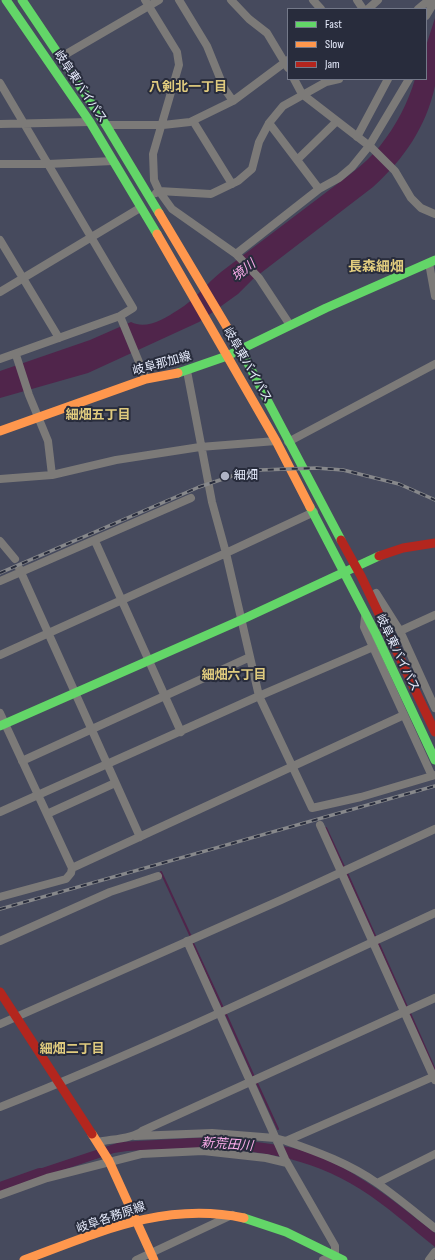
<!DOCTYPE html>
<html>
<head>
<meta charset="utf-8">
<style>
	body { margin:0 }
	#map { position:relative; width:435px; height:1260px; overflow:hidden; background:#464a5d; font-family:"Sofia Sans Condensed",sans-serif }
	canvas { display:block }
	.legend { position:absolute; left:287px; top:8px; width:140px; height:72px; box-sizing:border-box; background:#282c3c; border:1px solid #747989; margin:0; padding:5px 7px; list-style:none; font-size:12px; color:#e7ecfd }
	.legend li { display:flex; align-items:center; gap:8px; height:20px }
	.legend b { width:20px; border:1px solid #747989 }
</style>
</head>
<body>
<div id="map">
<canvas width="435" height="1260"></canvas>
<ul class="legend">
<li><b style="height:5px;background:#63d668"></b>Fast</li>
<li><b style="height:5px;background:#ff974d"></b>Slow</li>
<li><b style="height:5px;background:#b3261e"></b>Jam</li>
</ul>
</div>
<script>
const ctx = document.querySelector('canvas').getContext('2d');
ctx.lineJoin = 'round';
function paint(path, color) {
  ctx.fillStyle = color;
  ctx.fill(path, 'evenodd');
}
function trace(path, color, width, dash) {
  ctx.strokeStyle = color;
  ctx.lineWidth = width;
  ctx.lineCap = dash ? 'butt' : 'round';
  ctx.setLineDash(dash || []);
  ctx.stroke(path);
}
function drawText(font, color, halo, rows, align = 'center') {
  ctx.font = font + ' "Sofia Sans Condensed","Noto Sans JP",sans-serif';
  ctx.lineWidth = 4;
  ctx.setLineDash([]);
  ctx.textBaseline = 'middle';
  ctx.strokeStyle = halo;
  ctx.fillStyle = color;
  for (const [text, x, y, turn = 0] of rows) {
    ctx.save();
    ctx.translate(x, y);
    ctx.rotate((+turn || 0) * Math.PI / 180);
    ctx.textAlign = isNaN(turn) ? turn : align;
    if (halo) ctx.strokeText(text, 0, 0);
    ctx.fillText(text, 0, 0);
    ctx.restore();
  }
}
paint(new Path2D(`
	M435,18c0,18 0,52 0,68 -9,41 -31,73 -62,101l-120,92 -15,15 -39,28 -111,51 -88,25v-27l90,-31 41,-18c15,8 33,-3 47,-12 17,-10 28,-26 43,-38 33,-25 66,-50 99,-75 21,-16 44,-31 60,-51 16,-20 28,-43 35,-67h11v-33z
	M211,1137c27,3 55,5 82,11 55,14 98,51 142,85v14c-25,-20 -48,-41 -75,-58 -70,-45 -153,-43 -233,-38l-13,2 -87,29 -3,-8 96,-32z`), '#50254b');
trace(new Path2D(`
	M326,828l19,41
	M161,872l30,65
	M347,873l29,65
	M192,941l31,67
	M378,942l29,65
	M409,1011l26,59
	M225,1012l29,65
	M256,1081l22,48`), '#50254b', 2);
trace(new Path2D(`
	M0,1188l40,-14`), '#50254b', 12);
trace(new Path2D(`
	M145,0l32,52 2,13 -26,89 1,26 5,11 13,18 64,45 23,24 31,47
	M179,0l28,46 17,42 9,13
	M231,0l18,19 18,14 21,35
	M313,0l8,9
	M357,0l6,9
	M368,9l10,-9
	M418,9l11,-9
	M426,16l9,-15
	M61,57l98,-57
	M294,79l8,15 70,54 23,23 16,27 10,10 14,6
	M0,83l133,225 -13,8 -120,43
	M193,121l39,63
	M269,123l50,66
	M0,124l90,-2
	M106,125h57l27,-3 43,-21 55,-41
	M357,137l31,-58
	M298,159l39,-38
	M0,164h48l65,-3
	M156,193l3,-2 52,3 27,-13 14,-12 7,-27 10,-19 14,-17 43,-24 13,-3
	M0,240l59,98
	M236,254l83,-65 20,-11 13,-11 17,-21 40,-67
	M429,263l6,33
	M0,292l140,-84
	M120,316l26,63
	M16,355l13,40 19,46 4,34
	M187,371l25,131 14,51 33,143 53,112 49,-11 71,-21
	M288,442l147,-78
	M0,479l52,-4 64,-15 84,-13 76,-6
	M0,541l15,18
	M95,541l86,191
	M19,568l121,269
	M0,581l191,-83
	M376,593l24,38 35,77
	M365,617l-1,10 9,20 59,129 3,-1
	M400,631l35,-16
	M0,655l226,-102 88,-41
	M0,713l72,155 -1,5 -5,6 -66,18
	M22,761l228,-104
	M0,812l259,-116 114,-49
	M47,814l68,-31
	M320,825l115,255
	M72,868l332,-153
	M0,941l110,-49 48,-16
	M187,941l98,218 50,87v9l-12,5
	M0,1024l281,-124 154,-71
	M0,1107c147,-58 291,-127 435,-194
	M135,1136l77,-3 63,5 11,3 149,-65
	M286,1141c32,11 64,23 91,42 20,14 39,30 58,45
	M98,1142c13,-3 34,-3 44,-11l293,-133
	M377,1183l58,-29
	M0,1195l47,-17 94,-24 62,-3 63,7 21,5
	M136,1260l96,-45
	M429,1260l6,-8`), '#7c7a78', 8);
trace(new Path2D(`
	M6,0l84,122 67,112
	M22,0l84,125 53,88
	M243,354l98,186
	M178,373l49,-17 99,-48 109,-48
	M310,507l66,127 59,126
	M0,726l241,-106 138,-64
	M244,1218l42,14 57,28`), '#63d668', 9);
trace(new Path2D(`
	M159,213l84,141
	M157,234l119,207 34,66
	M0,431l146,-52 32,-6
	M92,1134l17,27 45,99
	M24,1260c73,-27 140,-59 220,-42`), '#ff974d', 9);
trace(new Path2D(`
	M341,540l20,36 74,156
	M379,556l24,-8 32,-5
	M0,992l92,142`), '#b3261e', 9);
const rail = new Path2D(`
	M0,573l199,-86 39,-13 22,-4 56,-2 27,2 56,14 36,16
	M0,909l435,-123`);
trace(rail, '#87888b', 3.5);
trace(rail, '#282c3c', 2, [6]);
for (const [x, y, r, color] of [
	[225,476,5,"#afb3c5"]
]) {
  const dot = new Path2D();
  dot.arc(x, y, r, 0, 2 * Math.PI);
  ctx.fillStyle = color;
  ctx.fill(dot);
  trace(dot, '#282c3c', 1.5);
}
drawText('12px', '#e7ecfd', '#282c3c', [
	["岐阜東バイパス",80,87,56],
	["岐阜那加線",162,364,-15],
	["岐阜東バイパス",247,365,60],
	["岐阜東バイパス",397,653,64],
	["岐阜各務原線",111,1218,-19]
]);
drawText('12px', '#e7ecfd', '#282c3c', [
	["細畑",234,476]
], 'left');
drawText('bold 13px', '#e0cb7e', '#282c3c', [
	["八剣北一丁目",188,88],
	["細畑五丁目",98,416],
	["細畑六丁目",234,676],
	["細畑二丁目",72,1050]
]);
drawText('italic 13px', '#fbacea', '#282c3c', [
	["境川",244,271,-38],
	["新荒田川",227,1145,4]
]);
drawText('bold 14px', '#e0cb7e', '#282c3c', [
	["長森細畑",376,267]
]);
</script>
</body>
</html>
